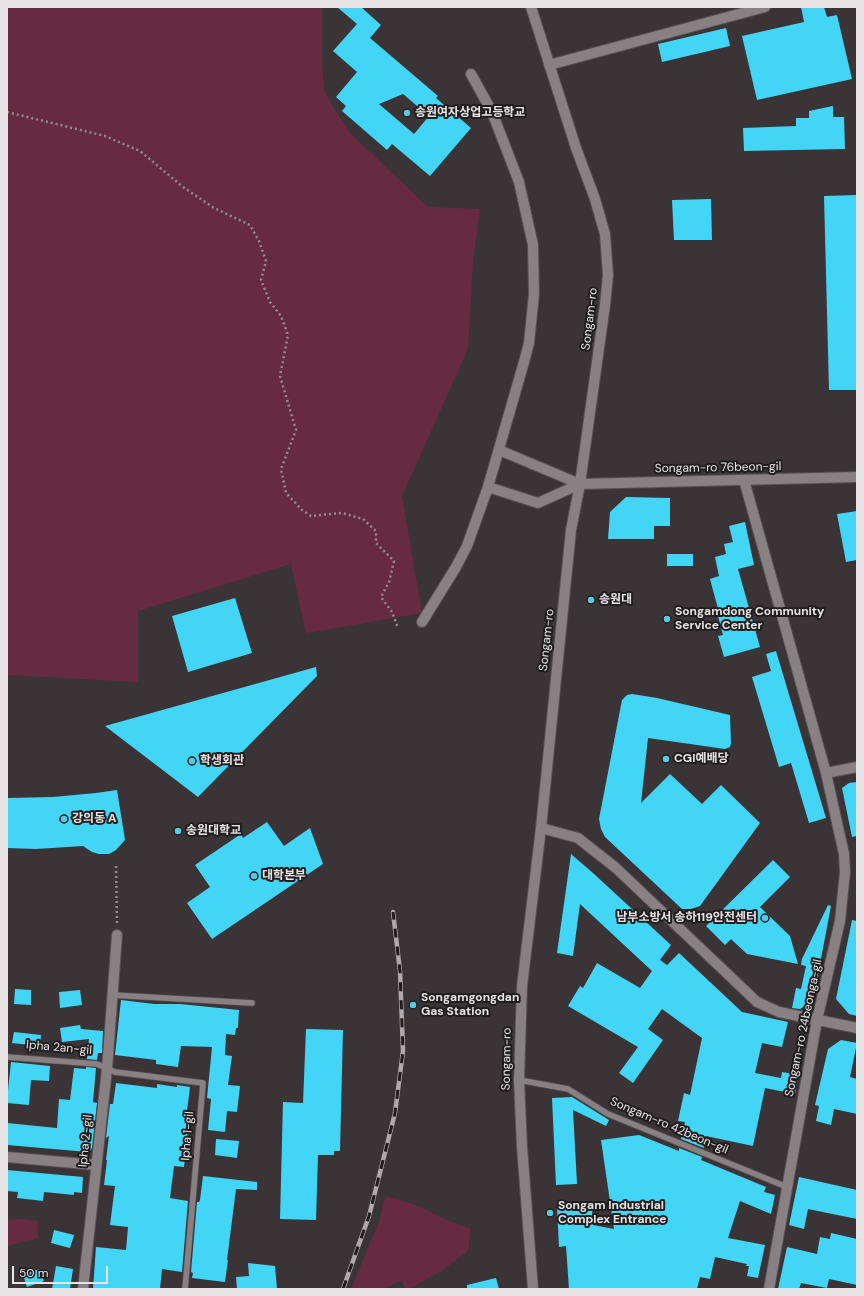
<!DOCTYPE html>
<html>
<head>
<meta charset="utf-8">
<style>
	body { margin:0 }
	#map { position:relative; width:864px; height:1296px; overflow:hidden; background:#3b3436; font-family:"DM Sans",sans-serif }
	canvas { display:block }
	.frame { position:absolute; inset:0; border:8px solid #e8e3e5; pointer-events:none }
	.scale { position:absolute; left:12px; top:1266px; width:96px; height:18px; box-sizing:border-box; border:2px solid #e8e3e5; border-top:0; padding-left:5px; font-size:12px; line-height:14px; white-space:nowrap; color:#e8e3e5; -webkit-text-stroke:3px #201d1e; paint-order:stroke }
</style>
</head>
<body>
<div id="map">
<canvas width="864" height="1296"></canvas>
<div class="frame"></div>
<div class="scale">50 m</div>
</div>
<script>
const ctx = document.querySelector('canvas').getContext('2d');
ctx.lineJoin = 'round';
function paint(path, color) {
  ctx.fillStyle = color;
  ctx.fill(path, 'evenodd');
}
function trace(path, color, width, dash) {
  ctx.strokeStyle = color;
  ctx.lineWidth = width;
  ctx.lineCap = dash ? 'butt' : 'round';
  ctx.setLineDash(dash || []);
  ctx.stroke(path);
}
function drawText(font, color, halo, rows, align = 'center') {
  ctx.font = font + ' "DM Sans","Noto Sans KR",sans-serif';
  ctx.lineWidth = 4;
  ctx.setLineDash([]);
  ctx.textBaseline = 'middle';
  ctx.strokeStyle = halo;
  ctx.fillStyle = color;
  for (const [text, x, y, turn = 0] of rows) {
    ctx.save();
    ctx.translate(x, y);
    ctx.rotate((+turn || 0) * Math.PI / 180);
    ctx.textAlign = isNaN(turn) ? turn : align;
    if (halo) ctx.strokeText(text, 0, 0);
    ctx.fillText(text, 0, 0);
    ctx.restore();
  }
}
paint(new Path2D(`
	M7,7h315v61l3,25 24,39 79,75 52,2 -7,52 -5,88 -66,147 20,117 -116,20 -15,-69 -153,47v71l-131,-7z
	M385,1196l31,9 33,16 22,8 -3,22 -27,20 -32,18h-4l-3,-8 -20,8h-31l29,-70z
	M23,1219l14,2 1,17 -31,8v-26z`), '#662b41');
paint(new Path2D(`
	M337,7h24l20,18 -11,13 68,58 -2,2 35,30 -41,48 -38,-32 -5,6 -45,-39 4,-5 -10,-9 21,-25 -24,-21 24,-27zM403,94l26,22 -15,18 -35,-30z
	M801,7h23l3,10 10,-2 15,64 -95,21 -15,-64 62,-14z
	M726,28l4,18 -68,16 -4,-18z
	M833,106v11h11l1,32 -101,2 -1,-23 53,-2v-8h13v-7z
	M857,195v195h-28l-5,-194z
	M711,199l1,41h-38l-2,-40z
	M626,497l44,1v28h-16v13h-46l2,-27z
	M857,511v49l-11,2 -9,-48z
	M745,522l9,43 -16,4 22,78 -36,10 -6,-21 5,-1 -5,-19h2l-10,-37 9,-3 -4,-19 11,-3 -2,-10 9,-2 -4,-16z
	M667,554h26v12h-26z
	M235,598l17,55 -64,19 -16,-56z
	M776,651l50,167 -17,5 -18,-60 -12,4 -27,-90 19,-6 -5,-17z
	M316,667l1,9 -119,121 -93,-71z
	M632,694l25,4 73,17 1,28 -1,4 -5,2 -77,-11 -7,65 29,-29 32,30 19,-19 39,38 -60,83 -6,2 -4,1h-8l-77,-72 -4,-8 -2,-10 23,-119 5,-5z
	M857,782v54l-5,1 -10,-49 7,-5z
	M117,790l8,50 -9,10 -7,4h-10l-7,-2 -9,-6 -47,3 -29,-1v-50l46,-1 43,-4z
	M267,822l17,24 26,-18 13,36 -111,75 -25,-36 23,-16 -15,-22 46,-31 2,4z
	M571,854l22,19 78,72 -11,15 7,5 12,-12 63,59 46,10 -6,25 -20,-4 -7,30 26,5 1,-6 17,3 -4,19 -30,-6 -12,58 -47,-10 -2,12 -23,-9 4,-17 -7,-1 6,-28 6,2 12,-57 -40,-29 -14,20 15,11 -30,43 -14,-10 19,-26 -70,-41 12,-20 3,2 14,-25 43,25 12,-17 -72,-67 -7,52 -16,-3z
	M773,860l17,17 -30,30 30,29 8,28 -51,-10 -16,-15 -6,6 -19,-19z
	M828,905l3,1 -18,95 -13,8 -8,-1 4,-20 5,1 5,-23 -5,-1 1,-6z
	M852,920l5,1v95l-8,-2 -13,-15z
	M15,989l16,1v15l-17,-1z
	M80,990l2,15 -22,3 -1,-16z
	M121,1000l33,4h26l59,6 -1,18h-2l-1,7 -9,-1 -1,21 7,1 -4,29 12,1 -3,26 -10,-1 -2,21 -17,-2 3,-31 -4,-1 5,-51 -31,-1 -3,21 -22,-3v-4l-41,-5z
	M80,1025l1,4 22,2 -1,22h-4l-1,7 -10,-1 2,-20 -27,3 -2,-14z
	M306,1029l37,1 -3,121h-6v4h-16l-2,65 -36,-1 3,-117 20,1z
	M14,1032l27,3 -1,11 -28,-3z
	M841,1040l16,3 -7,34 7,2v35l-23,-5 -3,16 -15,-4 3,-15 -4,-1 13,-56z
	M11,1062l39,4 -1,15 -18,-1 -2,25 -22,-2v-14l1,1z
	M86,1067l10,1 -3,34 4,1 -5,45 -4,4 -81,-7v-22l50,5 2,-29 11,1 4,-32 12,1z
	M116,1083l41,5v-4l20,3v-2l13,2 -4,32h3l-5,48 -10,-1 -4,32 18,3 -6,71 -20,-3 -2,20h-67l3,-42 30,3 2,-23 -18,-2 5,-39 -11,-1 3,-25h-1l3,-24 -3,2 4,-34h3z
	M572,1097l37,23 -3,6 -33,-16 4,74 -21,1 -4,-87z
	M639,1135l40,16v-3l23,9 -1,3 65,27 -2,5 11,3 -4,19 -31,-13 -12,37 37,7 -7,33 -11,-2 2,-10h-3l1,-2 -32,-7 -5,22 -10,-2 -3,12h-128l-3,-43 -7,1 -2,-40 10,-1v3l25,-2 1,18 21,4 -13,-89z
	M216,1139l23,2 -2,17 -22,-3z
	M7,1170l76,7 -1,16 -8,-1v3l-30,-3 -1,9 -26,-3 1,-6 -11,-1z
	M203,1176l54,6v8l-21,-1 -9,71h1l-3,22 -33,-4 1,-5 -2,-1 6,-70h2l1,-2z
	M799,1177l58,13v29l-49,-10 -4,20 -15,-4z
	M54,1230l20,5 -4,13 -19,-5z
	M831,1233l26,6v46l-28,-6 -2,9 -26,-5 -2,6h-21l9,-42 30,7 3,-17 10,2z
	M248,1263l27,3 2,23h-40l-1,-12 13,-1z
	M56,1266l17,3 -3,20h-18z
	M39,1269l5,12 -17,6 -4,-12z
	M496,1278l3,11h-32v-4z`), '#42d5f6');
const lane = new Path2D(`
	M112,995l140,8
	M7,1057l90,7 18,8 88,11 -18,206
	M519,1080l49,9 40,25 179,73`);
const street = new Path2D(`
	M549,65l216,-58
	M499,450l81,34
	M744,480l82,293 18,81 1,18 -5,49 -23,99 -48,269
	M488,487l50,16 42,-19 277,-7
	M422,622l34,-55 11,-21 21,-59 36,-125 5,-19 5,-49 -1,-49 -14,-63 -27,-70 -21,-38
	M826,773l31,-6
	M541,828l37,10 38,30 141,134 22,10 78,16
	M7,1157l89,8
	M83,1289l24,-220 10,-134`);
const secondary = new Path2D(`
	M531,7l45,141 19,51 10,35 3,41 -3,30 -25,179 -9,46 -30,298 -19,158 -3,94 3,67 11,142`);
trace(lane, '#555052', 7);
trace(street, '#555052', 12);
trace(secondary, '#555052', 12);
trace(new Path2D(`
	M7,112l98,24 35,15 43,36 31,21 36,17 9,16 7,20 -5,19 9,22 11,14 7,19 -8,41 16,54 -15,39 5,24 16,17 9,6 31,-3 21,6 13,12v12l18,18 -5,21 -8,15 11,15 6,16
	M116,866l1,58`), '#938d8f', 2.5, [2, 3]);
trace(lane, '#888082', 5.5);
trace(street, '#888082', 10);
trace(secondary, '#888082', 10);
const rail = new Path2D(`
	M343,1289l26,-73 26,-103 8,-62 -3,-80 -7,-59`);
trace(rail, '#afa9ab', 4.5);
trace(rail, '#201d1e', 3, [9]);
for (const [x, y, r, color] of [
	[407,113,4,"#58c9e4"],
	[591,600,4,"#58c9e4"],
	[667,619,4,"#58c9e4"],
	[666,759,4,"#58c9e4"],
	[192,761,4,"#58c9e4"],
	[64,819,4,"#58c9e4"],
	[178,831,4,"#58c9e4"],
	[254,876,4,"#58c9e4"],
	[765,918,4,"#58c9e4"],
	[413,1005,4,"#58c9e4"],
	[550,1213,4,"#58c9e4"]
]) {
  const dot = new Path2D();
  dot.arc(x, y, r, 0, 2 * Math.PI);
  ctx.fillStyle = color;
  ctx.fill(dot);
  trace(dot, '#201d1e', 1.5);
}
drawText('bold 12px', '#e8e3e5', '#201d1e', [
	["송원여자상업고등학교",415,113],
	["송원대",599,600],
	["Songamdong Community",675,612],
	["Service Center",675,626],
	["CGI예배당",674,759],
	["학생회관",200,761],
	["강의동 A",72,819],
	["송원대학교",186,831],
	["대학본부",262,876],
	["남부소방서 송하119안전센터",757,918,"right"],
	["Songamgongdan",421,998],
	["Gas Station",421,1012],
	["Songam Industrial",558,1206],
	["Complex Entrance",558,1220]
], 'left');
drawText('12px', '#e8e3e5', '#201d1e', [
	["Songam-ro",590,319,-83],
	["Songam-ro 76beon-gil",718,468,-1],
	["Songam-ro",547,640,-84],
	["Songam-ro 24beonga-gil",804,1028,-78],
	["Ipha 2an-gil",59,1048,5],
	["Songam-ro",507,1059,-89],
	["Songam-ro 42beon-gil",669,1126,23],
	["Ipha 1-gil",188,1136,-85],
	["Ipha 2-gil",86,1141,-84]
]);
</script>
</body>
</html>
